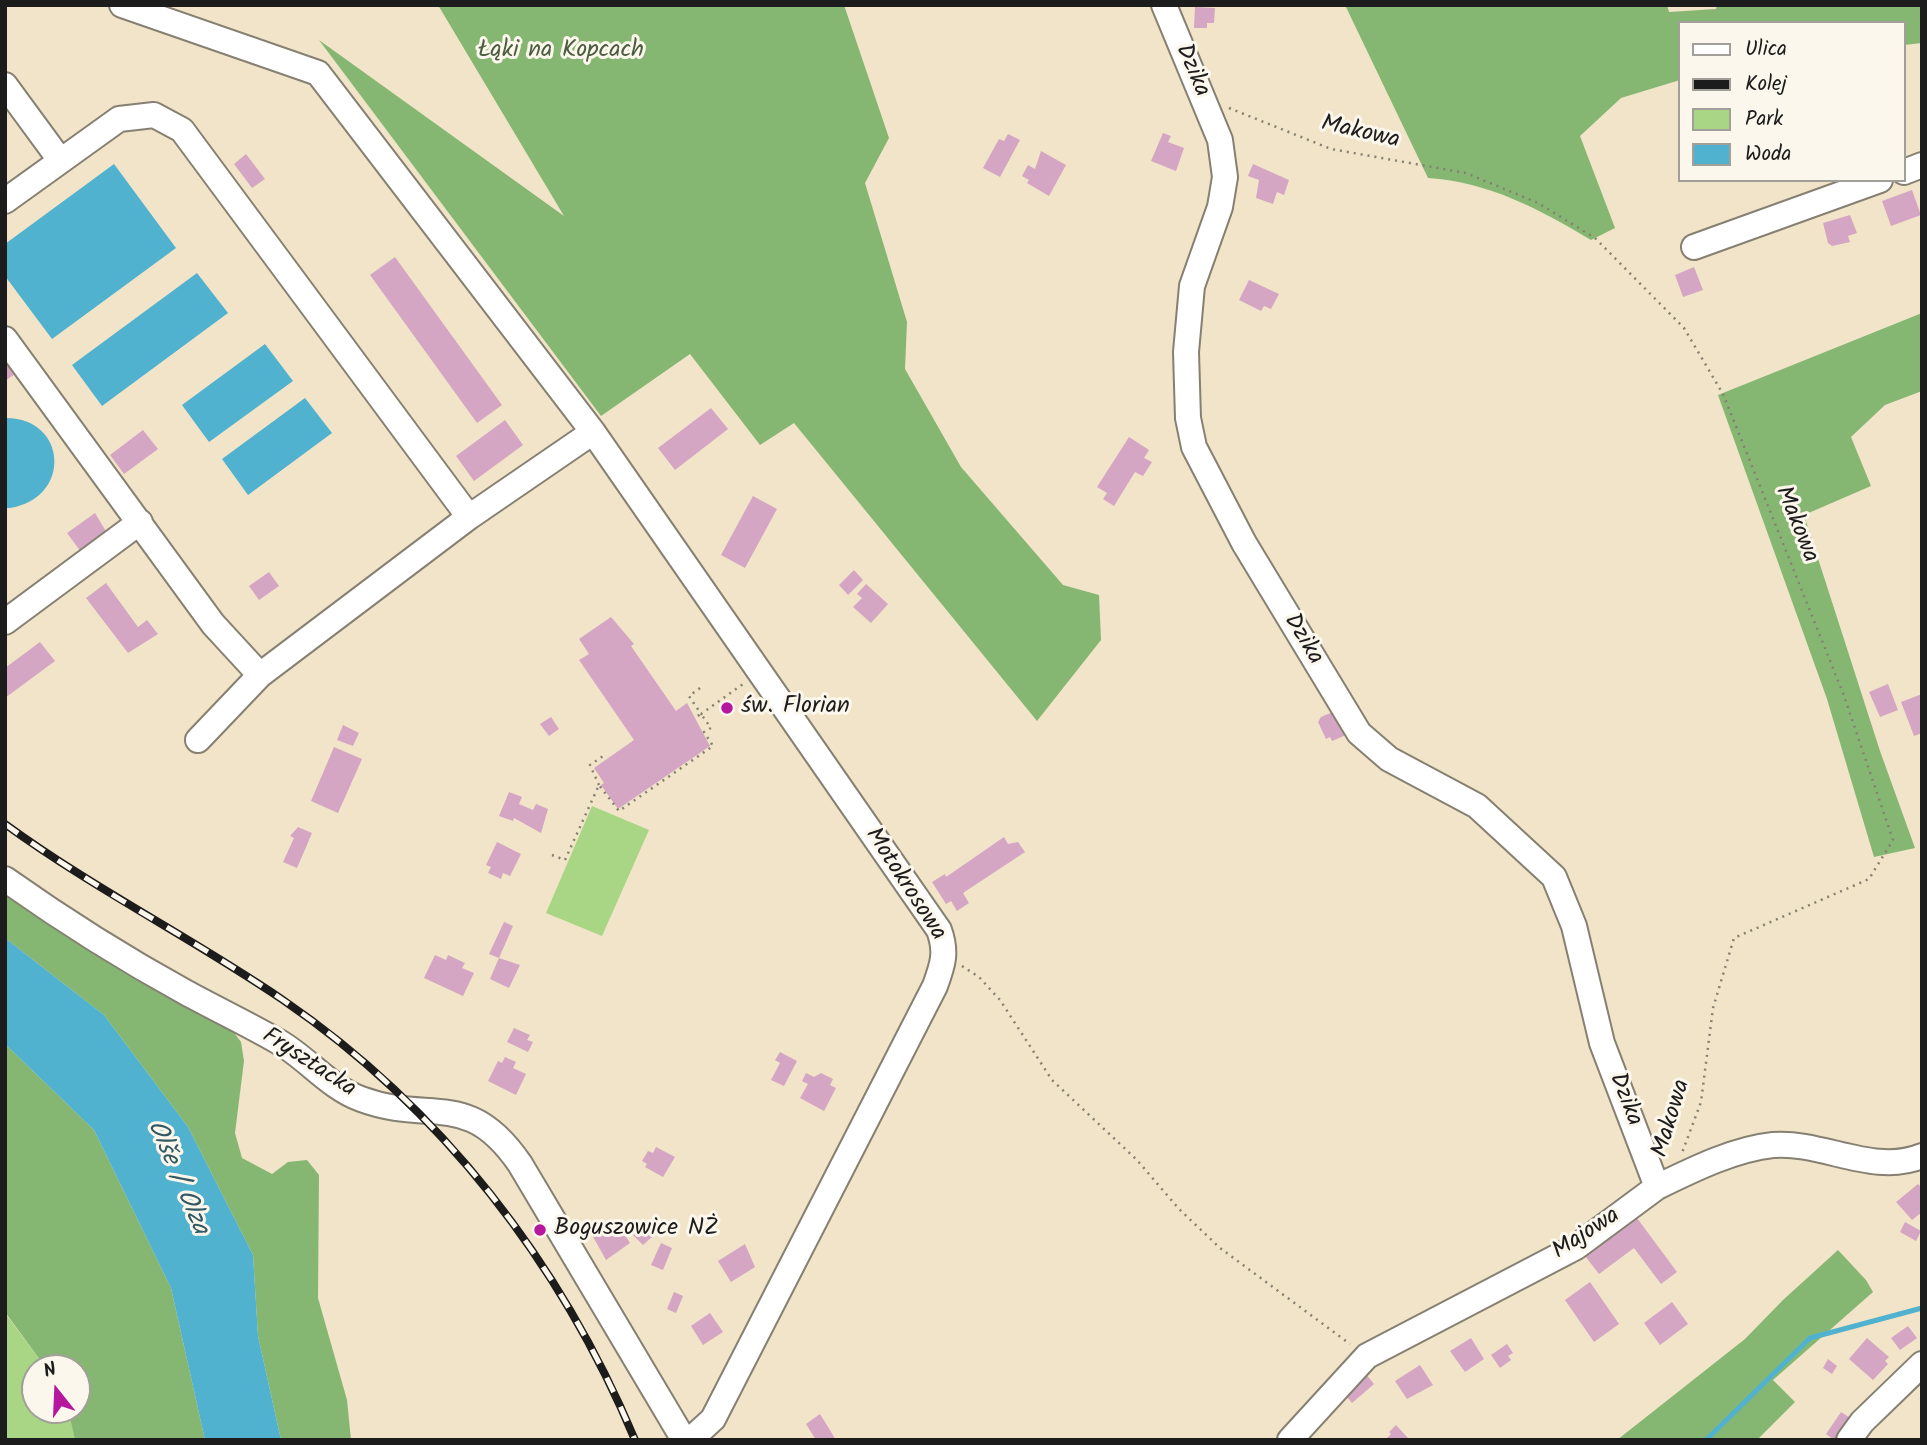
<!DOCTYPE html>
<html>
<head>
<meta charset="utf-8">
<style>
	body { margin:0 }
	#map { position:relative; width:1927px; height:1445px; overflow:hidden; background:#f1e4c8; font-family:Kalam,sans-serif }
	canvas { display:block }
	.frame { position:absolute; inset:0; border:7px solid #1c1c1c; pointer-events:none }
	.legend { position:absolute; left:1678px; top:21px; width:228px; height:161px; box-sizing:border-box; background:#fbf7ec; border:2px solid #a29f99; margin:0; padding:9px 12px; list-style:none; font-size:21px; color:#1c1c1c }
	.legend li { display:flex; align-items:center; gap:14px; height:35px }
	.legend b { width:35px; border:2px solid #a29f99 }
	.north { position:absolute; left:21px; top:1354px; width:70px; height:70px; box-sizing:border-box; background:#fbf7ec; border:2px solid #a29f99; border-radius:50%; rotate:342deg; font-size:19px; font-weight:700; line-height:28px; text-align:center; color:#1c1c1c }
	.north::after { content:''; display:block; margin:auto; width:24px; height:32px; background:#b5179e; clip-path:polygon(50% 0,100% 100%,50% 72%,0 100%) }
</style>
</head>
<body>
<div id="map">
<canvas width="1927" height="1445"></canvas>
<div class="frame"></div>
<ul class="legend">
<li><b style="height:9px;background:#fff"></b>Ulica</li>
<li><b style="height:9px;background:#1c1c1c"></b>Kolej</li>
<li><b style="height:19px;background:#a8d684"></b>Park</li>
<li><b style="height:19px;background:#50b2ce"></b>Woda</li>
</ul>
<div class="north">N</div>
</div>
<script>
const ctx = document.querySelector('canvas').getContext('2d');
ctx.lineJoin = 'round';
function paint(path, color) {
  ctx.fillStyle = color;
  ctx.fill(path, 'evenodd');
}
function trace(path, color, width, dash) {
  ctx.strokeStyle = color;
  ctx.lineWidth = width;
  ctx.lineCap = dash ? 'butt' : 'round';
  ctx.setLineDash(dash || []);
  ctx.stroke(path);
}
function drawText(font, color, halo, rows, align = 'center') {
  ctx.font = font + ' Kalam,sans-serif';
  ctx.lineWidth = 6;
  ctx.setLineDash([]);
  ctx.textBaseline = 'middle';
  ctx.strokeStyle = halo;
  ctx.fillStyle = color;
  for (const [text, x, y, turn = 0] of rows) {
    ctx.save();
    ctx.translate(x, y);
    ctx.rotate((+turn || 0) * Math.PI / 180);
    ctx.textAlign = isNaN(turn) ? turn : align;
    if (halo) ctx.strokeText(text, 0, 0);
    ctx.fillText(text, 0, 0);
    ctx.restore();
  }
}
paint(new Path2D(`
	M592,806l57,24 -47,106 -56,-23z
	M5,1313l41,55h-11v42h33l7,30h-70z`), '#a8d684');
paint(new Path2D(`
	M438,5h406l45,133 -24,45 42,139 -2,47 56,98 102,118 36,10 2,45 -64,81 -243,-298 -34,22 -70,-91 -89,62 -282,-376 245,176z
	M1345,5h322l2,7 47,-3 1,-4h205v38l-18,2v-22h-224v57l-59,18 -41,38 35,92 -24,12c-52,-31 -102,-58 -163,-62z
	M1922,313v78l-37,14 -34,32 20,49 -67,29 76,236 35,97 -41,9 -47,-158 -109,-304z
	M5,891l222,132 14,19 3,19 -9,72 7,25 30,16 16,-12 19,-2 12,15 -1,123 29,102 4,40h-70l-23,-104 -5,-81 -65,-128 -84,-112 -99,-77z
	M5,1044l89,86 77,158 34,152h-130l-7,-30h9v-42h-31l-41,-56z
	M1838,1250l28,30 7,12 -100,88 22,22 -38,38h-140l128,-101 38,-39z`), '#86b772');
paint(new Path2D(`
	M114,164l62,84 -124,91 -47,-63v-32z
	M197,273l31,40 -126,93 -30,-41z
	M265,344l28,37 -84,61 -27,-37z
	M305,398l27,35 -84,62 -26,-36z
	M5,418c62,-1 68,80 5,90h-5z
	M5,938l99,77 84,112 65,128 5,81 23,104h-76l-34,-152 -77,-158 -89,-86z`), '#50b2ce');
trace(new Path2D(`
	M1706,1440l104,-102 112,-30`), '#50b2ce', 5);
paint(new Path2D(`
	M1195,7l20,1 -1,15h-7v5h-13z
	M1163,133l8,3 -3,6 16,6 -8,23 -25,-10z
	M1008,134l12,6 -20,37 -17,-9 16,-29 5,2z
	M1041,151l25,14 -17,31 -22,-13 2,-3 -7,-4 6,-11 7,4z
	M246,154l19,25 -13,9 -18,-24z
	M1253,164l36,16 -5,15 -7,-3 -4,12 -17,-6 3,-18 -11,-4z
	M1912,190l9,25 -30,11 -9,-25z
	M1850,215l7,18 -9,3 2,6 -18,4 -4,-3 -5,-20z
	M395,257l107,148 -25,18 -107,-148z
	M1694,267l9,23 -20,7 -8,-22z
	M1249,280l30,14 -8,15 -7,-3 -3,5 -22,-11z
	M5,360l10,14 -10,7z
	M711,408l17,21 -53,41 -17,-22z
	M505,420l18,25 -49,36 -18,-25z
	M143,430l15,19 -34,25 -14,-19z
	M1129,437l20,13 -5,8 8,4 -9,14 -8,-4 -21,34 -11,-7 4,-6 -10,-6z
	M753,496l24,13 -32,59 -24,-13z
	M95,513l12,20 -26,19 -14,-19z
	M854,570l9,10 -15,15 -9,-10z
	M269,572l10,14 -20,14 -10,-14z
	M106,583l32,44 9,-7 11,14 -30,19 -42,-55z
	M866,584l22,20 -17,19 -18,-16 9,-9 -5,-4z
	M611,617l23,27 -3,2 45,65 11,-8 23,43 -92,63 -17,-24 3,-2 -10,-15 40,-28 -55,-80 10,-6 -10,-15z
	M40,642l15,19 -50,37v-30z
	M1888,684l10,26 -18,7 -11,-25z
	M1922,694v39l-8,3 -13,-34z
	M1335,711l11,24 -14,6 -2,-4 -4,2 -8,-17 3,-5z
	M551,717l8,12 -10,7 -9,-12z
	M343,725l16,8 -6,13 -16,-6z
	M334,747l28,12 -24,54 -27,-12z
	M509,792l13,5 -3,7 14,6 3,-6 12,5 -7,24 -27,-15 -1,3 -14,-5z
	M298,827l14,6 -15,35 -14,-6 11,-24 -4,-2z
	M1004,837l4,7 10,-2 7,10 -62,41 6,10 -12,8 -6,-10 -5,3 -14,-22 13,-8 1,3z
	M497,842l24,12 -11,22 -7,-3 -2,6 -13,-6 3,-6 -5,-2z
	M504,922l9,4 -14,32 -10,-4z
	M435,955l11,5 2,-5 17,8 -3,5 12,5 -11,23 -39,-18z
	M499,958l21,7 -11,23 -19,-9z
	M514,1028l16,7 -3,5 6,2 -5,10 -21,-10z
	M780,1052l17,9 -13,25 -13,-6 9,-17 -5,-3z
	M505,1057l11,5 -3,6 13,6 -10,21 -28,-14 10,-20 4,2z
	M806,1073l8,4 7,-4 12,6 -3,6 6,3 -12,23 -24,-13 8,-14 -6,-3z
	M656,1147l19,10 -12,20 -18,-10 2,-3 -5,-3 6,-10 5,2z
	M1918,1184l4,4v24l-10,8 -16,-18z
	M1637,1218l40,54 -16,12 -27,-36 -35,26 -14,-18z
	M1905,1222l16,9 -5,10 -16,-9z
	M610,1223l6,10 6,-3 8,13 -24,17 -15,-27z
	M641,1224l12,12 -10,9 -12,-12z
	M661,1243l11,5 -9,22 -12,-5z
	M745,1244l10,23 -24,15 -13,-21z
	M1590,1282l29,42 -25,18 -29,-42z
	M674,1292l9,4 -7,17 -9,-4z
	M1672,1302l16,22 -28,21 -16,-22z
	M710,1313l13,19 -20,13 -12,-19z
	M1908,1326l9,12 -17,12 -9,-12z
	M1471,1338l13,21 -19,13 -15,-21z
	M1867,1338l22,19 -4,4 3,3 -15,16 -24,-21z
	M1507,1344l6,9 -5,3 3,4 -11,8 -9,-13z
	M1828,1359l9,7 -5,8 -9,-6z
	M1420,1365l13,20 -26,14 -12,-18z
	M1365,1373l9,11 -22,19 -9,-11z
	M1841,1412l11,7 -18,21 -8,-6z
	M820,1414l16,26h-20l-10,-16z
	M1396,1425l12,13 -23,2 6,-6 -2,-2z`), '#d5a6c4');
const minor = new Path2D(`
	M122,5l196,68 275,359 346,498c8,22 4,34 -4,56l-222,433 -23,21
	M1164,5l56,135 5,37 -5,30 -28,79 -6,66 2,66 6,29 50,96 115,190 30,26 88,47 77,71 20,49 28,117 55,144
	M5,85l55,75
	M1904,172l18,-7
	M5,201l114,-82 35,-4 28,15 287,387
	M1694,247l186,-67
	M5,339l208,285 47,51
	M5,622l135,-100
	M198,740l62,-65 209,-158 124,-85
	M5,879c58,41 118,79 180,113 31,17 63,32 94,50 28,16 51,46 82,57 70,26 107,-11 159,65l164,276
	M1290,1440l77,-84 209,-109 81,-60c35,-17 77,-38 116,-42 50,-4 100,31 149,11
	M1849,1440l13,-18 60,-58`);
trace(minor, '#868072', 28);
trace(new Path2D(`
	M1229,108l102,41 135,24 72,30 57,35 89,90 39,66 120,299 50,147 -24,39 -135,59 -21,70 -12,94 -19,51
	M700,688l-11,8 12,18 42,-30
	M599,785l-9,-20 16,-11
	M552,855l13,5 34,-75 20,26 94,-65 -9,-14 7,-4 -10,-14 -5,3
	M962,966l17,11 21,23 52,80 85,80 42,49 41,39 130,96`), '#868072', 2.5, [2, 5]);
trace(minor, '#fff', 24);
const rail = new Path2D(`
	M5,824c89,65 187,114 278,176 158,108 278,263 352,440`);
trace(rail, '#1c1c1c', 8);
trace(rail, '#fbf7ec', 5, [16]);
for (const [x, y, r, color] of [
	[727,708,7,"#b5179e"],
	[540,1230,7,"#b5179e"]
]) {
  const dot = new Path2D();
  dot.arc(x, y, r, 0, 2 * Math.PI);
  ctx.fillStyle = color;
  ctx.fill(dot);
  trace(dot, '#fbf7ec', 2.5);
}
drawText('24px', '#4d5d40', '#fbf7ec', [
	["Łąki na Kopcach",561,52]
]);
drawText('24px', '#1c1c1c', '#fbf7ec', [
	["Dzika",1191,71,67],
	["Makowa",1360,134,13],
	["Makowa",1795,525,68],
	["Dzika",1302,640,59],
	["Motokrosowa",904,885,57],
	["Frysztacka",308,1064,33],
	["Dzika",1624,1100,69],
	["Makowa",1673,1119,-73],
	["Majowa",1587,1235,-33]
]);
drawText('24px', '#1c1c1c', '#fbf7ec', [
	["św. Florian",741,708],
	["Boguszowice NŻ",554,1230]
], 'left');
drawText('italic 26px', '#315863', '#fbf7ec', [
	["Olše / Olza",176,1178,67]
]);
</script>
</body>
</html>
